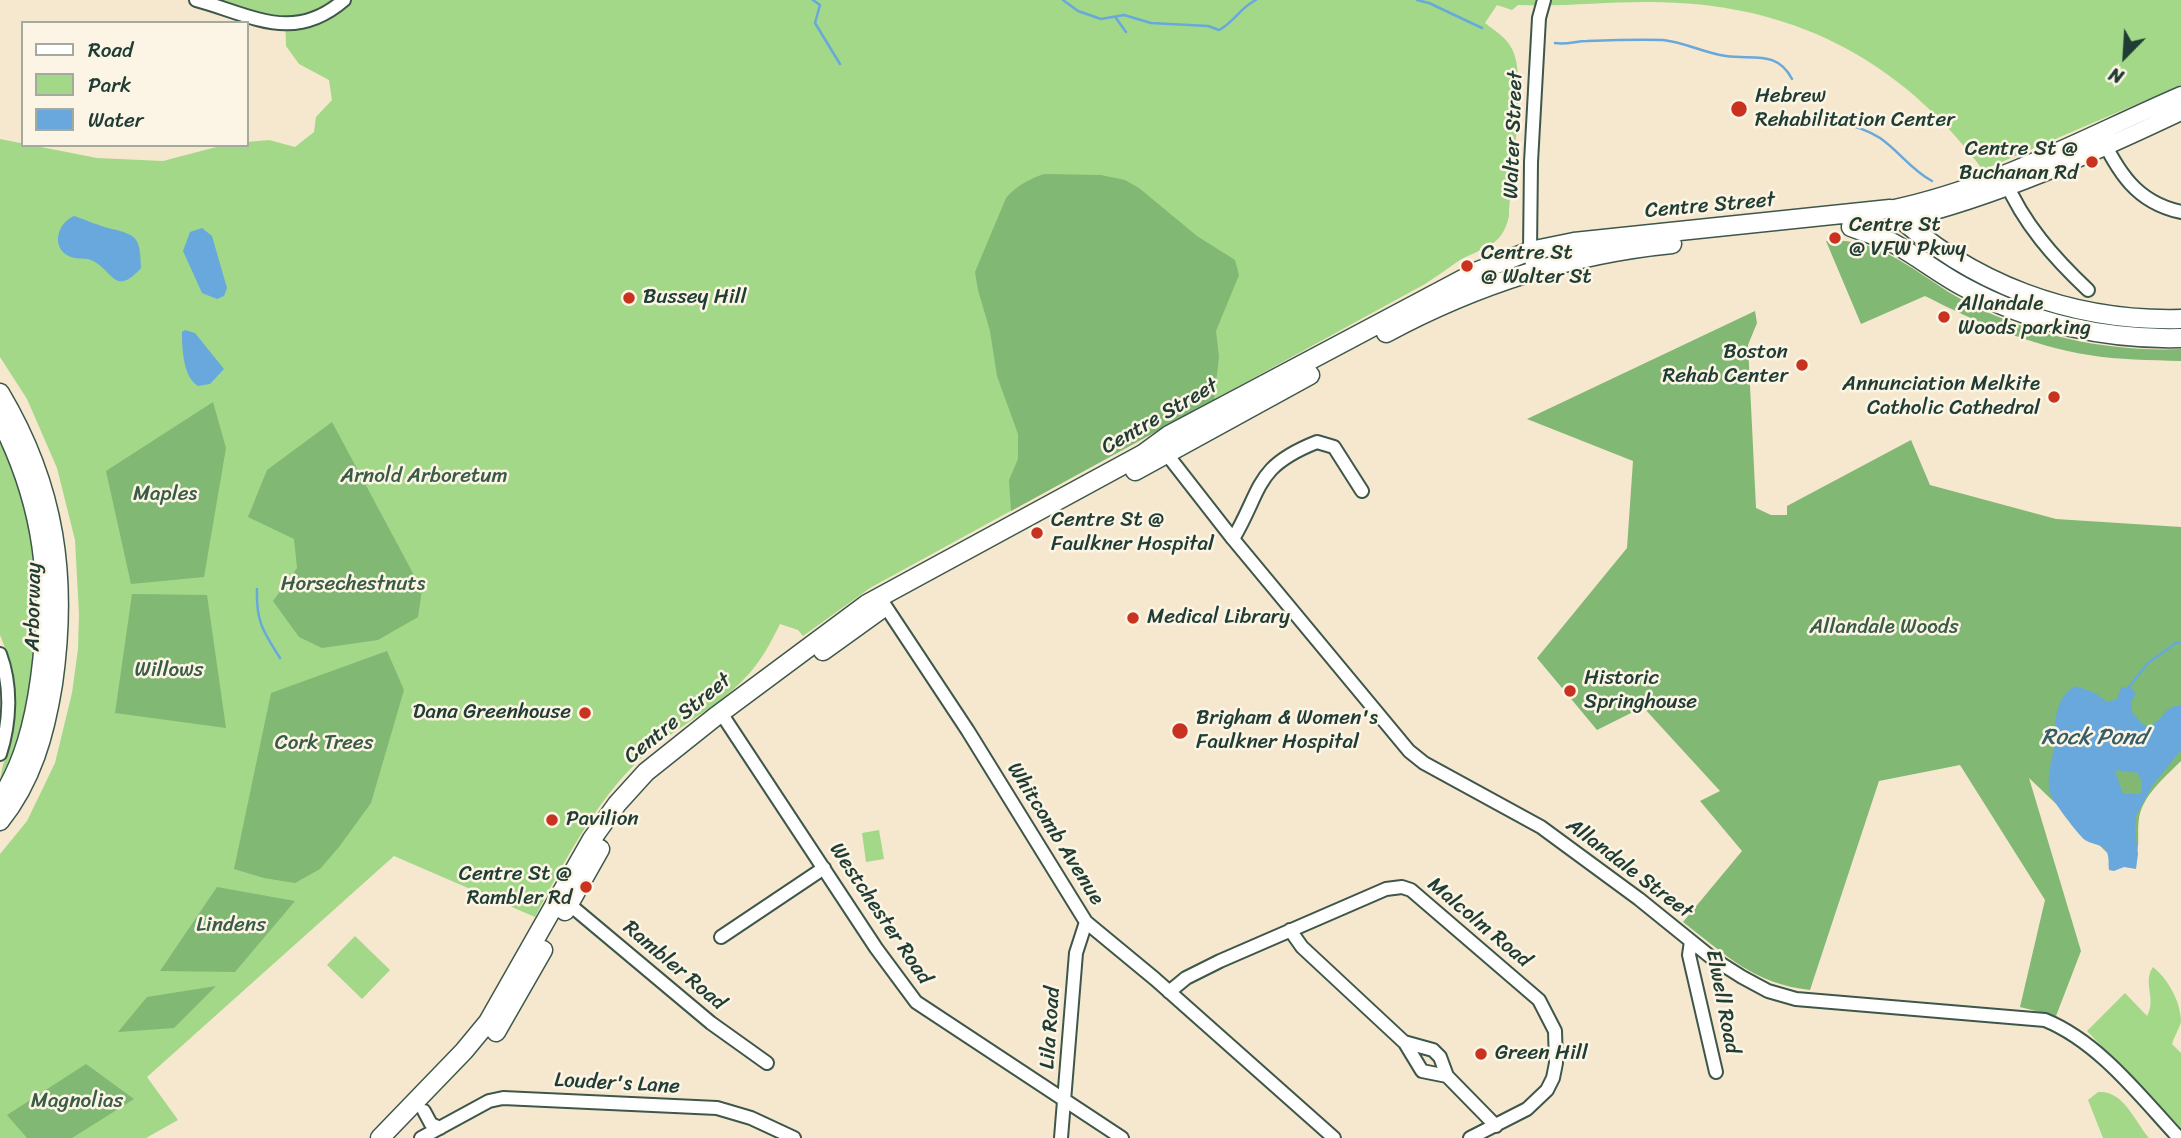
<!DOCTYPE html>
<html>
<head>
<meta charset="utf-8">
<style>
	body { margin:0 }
	#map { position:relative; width:2181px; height:1138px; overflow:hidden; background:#f5e8ce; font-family:Sriracha,sans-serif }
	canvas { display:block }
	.legend { position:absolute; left:21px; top:21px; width:228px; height:126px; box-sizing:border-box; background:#fcf5e5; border:2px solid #a4ab9e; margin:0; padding:9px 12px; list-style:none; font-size:21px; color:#1f3d34 }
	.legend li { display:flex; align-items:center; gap:14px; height:35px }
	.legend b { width:35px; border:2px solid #a4ab9e }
	.north { position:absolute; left:2090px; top:21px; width:70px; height:70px; -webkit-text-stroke:5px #fcf5e5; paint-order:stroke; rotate:204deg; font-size:19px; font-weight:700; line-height:28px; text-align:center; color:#1f3d34 }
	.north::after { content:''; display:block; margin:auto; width:24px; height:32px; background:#1f3d34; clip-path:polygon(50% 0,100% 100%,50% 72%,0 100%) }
</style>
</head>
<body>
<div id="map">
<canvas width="2181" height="1138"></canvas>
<ul class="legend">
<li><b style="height:9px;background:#fff"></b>Road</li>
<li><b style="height:19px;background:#a2d888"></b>Park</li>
<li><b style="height:19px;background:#69a8dc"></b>Water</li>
</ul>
<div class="north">N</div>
</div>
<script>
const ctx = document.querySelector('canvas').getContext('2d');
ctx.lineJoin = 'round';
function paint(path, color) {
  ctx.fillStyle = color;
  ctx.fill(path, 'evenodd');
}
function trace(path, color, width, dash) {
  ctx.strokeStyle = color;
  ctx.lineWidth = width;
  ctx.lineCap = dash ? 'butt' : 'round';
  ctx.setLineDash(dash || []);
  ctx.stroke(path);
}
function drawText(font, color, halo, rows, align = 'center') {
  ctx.font = font + ' Sriracha,sans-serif';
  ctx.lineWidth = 5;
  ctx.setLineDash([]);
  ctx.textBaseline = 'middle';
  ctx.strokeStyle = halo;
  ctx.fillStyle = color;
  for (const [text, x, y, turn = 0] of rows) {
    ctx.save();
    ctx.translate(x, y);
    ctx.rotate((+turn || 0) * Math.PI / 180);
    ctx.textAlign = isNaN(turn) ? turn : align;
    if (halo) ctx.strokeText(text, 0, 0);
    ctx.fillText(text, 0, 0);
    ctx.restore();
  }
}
paint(new Path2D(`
	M217,0h1964v85l-198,85c-85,-114 -196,-169 -338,-168 -43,0 -84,5 -127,3l-6,5 -15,-5 -12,18c9,7 22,15 27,26 16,29 -2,130 -3,167 -7,33 -28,31 -52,46 -10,7 -21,15 -32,22l-555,304 -67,48 -5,-6 -18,-6c-10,20 -20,39 -35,54 -31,33 -74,51 -106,82 -45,44 -75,102 -104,157l-141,-61 -247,221 31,43 -32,18h-146v-284l27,-33 28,-58 17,-70 6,-44 1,-35 -4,-74 -18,-72 -30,-69 -27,-42v-218l97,19 66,3 61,-16h23v-3l22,-2 26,7 19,-15 2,-15 16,-17 -3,-20 -30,-16 -13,-18 -1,-30 -19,-2z
	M0,435c53,108 49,242 0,351 0,-17 7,-32 11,-48 6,-35 3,-70 -11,-103z
	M879,830l5,29 -18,3 -4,-29z
	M355,936l35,34 -28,29 -35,-34z
	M2153,967c15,12 28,35 28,55 -2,7 -7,15 -9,22l9,9v75l-94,-97 38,-38 22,23c10,-18 -5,-33 6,-49z
	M2098,1092c26,-2 37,30 51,46h-46l-15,-38z`), '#a2d888');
paint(new Path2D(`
	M1044,174l57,1 24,5 14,8 58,48 38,24 4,15 -23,56 3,26 -5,43 -203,111 -2,-31 9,-21v-25l-21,-58 -7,-45 -12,-41 -3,-18 31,-74c10,-12 23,-19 38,-24z
	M1826,241c60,-5 97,41 148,65 64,31 136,46 207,43v12c-31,-1 -62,-1 -92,-6 -57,-9 -113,-33 -164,-59l-64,28z
	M1755,311l2,12 -9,22 8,163 15,7h16v-9l124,-66 19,45 126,34 125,8v234c-16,16 -38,34 -42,57 -3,20 4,30 -9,47h-10l-91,-87 52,173 -25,65 -36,-9 25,-107 -85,-135 -81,16 -69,209c-56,-6 -84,-35 -127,-68l59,-71 -42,-50 20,-10 -77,-84 -46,23 -60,-72 90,-110 6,-87 -106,-42z
	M213,402l13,46 -22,129 -73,7 -25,-113z
	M332,422l90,168 -4,27 -40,23 -56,8 -23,-11 -26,-36 24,-33 -3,-29 -46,-22 19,-47z
	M132,594l75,1 19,133 -111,-15z
	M387,651l17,39 -33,113 -32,44 -19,22 -25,14 -31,-5 -30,-9 37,-176z
	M217,887l78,14 -60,71 -75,-1z
	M216,986l-42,42 -56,4 29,-35z
	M86,1064l48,35 -62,39h-45l-20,-23z`), '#81b874');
paint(new Path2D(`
	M74,216c12,4 25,10 38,13 27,6 28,11 29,39 -26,29 -28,3 -48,-7 -7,-4 -15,-1 -22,-4 -21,-8 -14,-34 3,-41z
	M202,228l10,8 15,52 -3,8 -7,3 -15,-6 -19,-42 7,-19z
	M185,330l10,3 29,36 -14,15 -12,2c-15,-9 -16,-38 -16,-54z
	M2076,686l19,7 12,9 10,-3 4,-11 8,-1 7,6 -4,7v12l9,11 7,4c15,-5 16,-23 33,-21v44l-29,36 -16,30 -1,15 3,23 -2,15 -12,-2 -10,4 -5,-1c-1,-6 1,-15 -4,-21 -5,-5 -14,-5 -20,-9 -5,-3 -34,-41 -35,-47 -5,-20 6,-40 5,-60 0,-17 3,-39 21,-47zM2115,770l23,3 4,10 -1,11h-18z`), '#69a8dc');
trace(new Path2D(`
	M813,0l7,5 -5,18 25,41
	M1063,0l15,11 23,8 23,-4 27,8 57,3 11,4c15,-8 21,-22 37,-30
	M1417,0l12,3 53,25
	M1116,18l10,14
	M1555,43c12,2 21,-2 32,-2 25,-1 51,-2 76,-1 21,2 41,13 63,16 27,4 51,-6 66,23
	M1832,120c16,5 33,8 48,18 19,13 31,32 52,43
	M257,589c-1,33 6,42 23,69
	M2129,687l19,-24 28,-20h5`), '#69a8dc', 2.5);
const minor = new Path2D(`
	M196,0c56,15 97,44 148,0
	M2099,133c20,39 36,69 82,79
	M2005,180c18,43 49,78 83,110
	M1533,271l-3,-20 1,-89 8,-144 5,-18
	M1162,448l71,91 176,212 15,12 117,64 98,72 73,59 30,19 26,14 28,8 249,21c54,22 95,76 134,118
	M1233,539c30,-51 21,-72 84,-97l17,5 28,44
	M880,598l88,133 118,191 69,57 179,159
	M0,654c12,32 10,69 0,100
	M721,713l155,235 40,54 206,136
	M563,899l148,124 56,40
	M1290,930l12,17 102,95 29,8 7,7 7,19 49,50
	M721,937l103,-69
	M1691,941l-2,14 27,117
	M1169,992l17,-14 34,-17 166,-72 16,-2 9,3 128,110 16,31 1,32 -3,15 -6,12 -20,19 -57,29
	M1405,1043l17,28 25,5
	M424,1111l7,13 9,4
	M421,1138l68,-37 14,-3 214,10 34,10 43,20
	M1061,1138l15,-185 10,-31`);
const major = new Path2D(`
	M1890,209c103,-21 196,-73 291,-114
	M1901,220c96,-23 191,-66 280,-108`);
const highway = new Path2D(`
	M1851,227c13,5 27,9 40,15 25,13 48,32 73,45 66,36 142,53 217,51
	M1386,333c89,-48 185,-79 286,-89
	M0,393c56,94 68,185 53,291 -8,50 -21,97 -53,137
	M0,419c44,86 53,165 40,260 -6,43 -16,84 -40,121
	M1135,471l175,-96
	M823,651l57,-41
	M565,911l35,-62
	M496,1032l47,-82
	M380,1138l84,-87 24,-29 104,-183 25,-35 29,-32 69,-55 152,-113 276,-150 26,-19 309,-164 52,-20 44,-9 316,-33c80,75 182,113 291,110`);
trace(minor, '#3f574b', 16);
trace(major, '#3f574b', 19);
trace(highway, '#3f574b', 21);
trace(minor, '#fff', 12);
trace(major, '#fff', 16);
trace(highway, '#fff', 18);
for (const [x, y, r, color] of [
	[1739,109,9,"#c8321e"],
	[2092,162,7,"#c8321e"],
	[1835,238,7,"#c8321e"],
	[1467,266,7,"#c8321e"],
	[629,298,7,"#c8321e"],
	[1944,317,7,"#c8321e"],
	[1802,365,7,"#c8321e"],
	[2054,397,7,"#c8321e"],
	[1037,533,7,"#c8321e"],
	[1133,618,7,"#c8321e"],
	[1570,691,7,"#c8321e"],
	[585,713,7,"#c8321e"],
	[1180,731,9,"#c8321e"],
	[552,820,7,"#c8321e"],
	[586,887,7,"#c8321e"],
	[1481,1054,7,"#c8321e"]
]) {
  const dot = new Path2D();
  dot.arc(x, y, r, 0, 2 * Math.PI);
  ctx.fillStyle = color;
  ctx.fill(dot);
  trace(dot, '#fcf5e5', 2.5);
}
drawText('21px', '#1f3d34', '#fcf5e5', [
	["Hebrew",1755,97],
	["Rehabilitation Center",1755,121],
	["Centre St @",2078,150,"right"],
	["Buchanan Rd",2078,174,"right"],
	["Centre St",1849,226],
	["@ VFW Pkwy",1849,250],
	["Centre St",1481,254],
	["@ Walter St",1481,278],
	["Bussey Hill",643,298],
	["Allandale",1958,305],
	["Woods parking",1958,329],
	["Boston",1788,353,"right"],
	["Rehab Center",1788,377,"right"],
	["Annunciation Melkite",2040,385,"right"],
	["Catholic Cathedral",2040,409,"right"],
	["Centre St @",1051,521],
	["Faulkner Hospital",1051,545],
	["Medical Library",1147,618],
	["Historic",1584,679],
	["Springhouse",1584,703],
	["Dana Greenhouse",571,713,"right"],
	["Brigham & Women's",1196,719],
	["Faulkner Hospital",1196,743],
	["Pavilion",566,820],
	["Centre St @",572,875,"right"],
	["Rambler Rd",572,899,"right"],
	["Green Hill",1495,1054]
], 'left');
drawText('21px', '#1f3d34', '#fcf5e5', [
	["Walter Street",1514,135,-88],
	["Centre Street",1710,206,-5],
	["Centre Street",1160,417,-30],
	["Arborway",34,607,-89],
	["Centre Street",678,719,-39],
	["Whitcomb Avenue",1055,834,58],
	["Allandale Street",1629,869,37],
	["Westchester Road",880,914,56],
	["Malcolm Road",1479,923,40],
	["Rambler Road",674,966,40],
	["Elwell Road",1722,1002,79],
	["Lila Road",1051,1028,-86],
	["Louder's Lane",617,1084,3]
]);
drawText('21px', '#395c45', '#fcf5e5', [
	["Arnold Arboretum",424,477],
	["Maples",165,495],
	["Horsechestnuts",353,585],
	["Allandale Woods",1884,628],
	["Willows",169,671],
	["Cork Trees",324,744],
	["Lindens",231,926],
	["Magnolias",77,1102]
]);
drawText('italic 23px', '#355d66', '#fcf5e5', [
	["Rock Pond",2094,738]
]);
</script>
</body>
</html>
